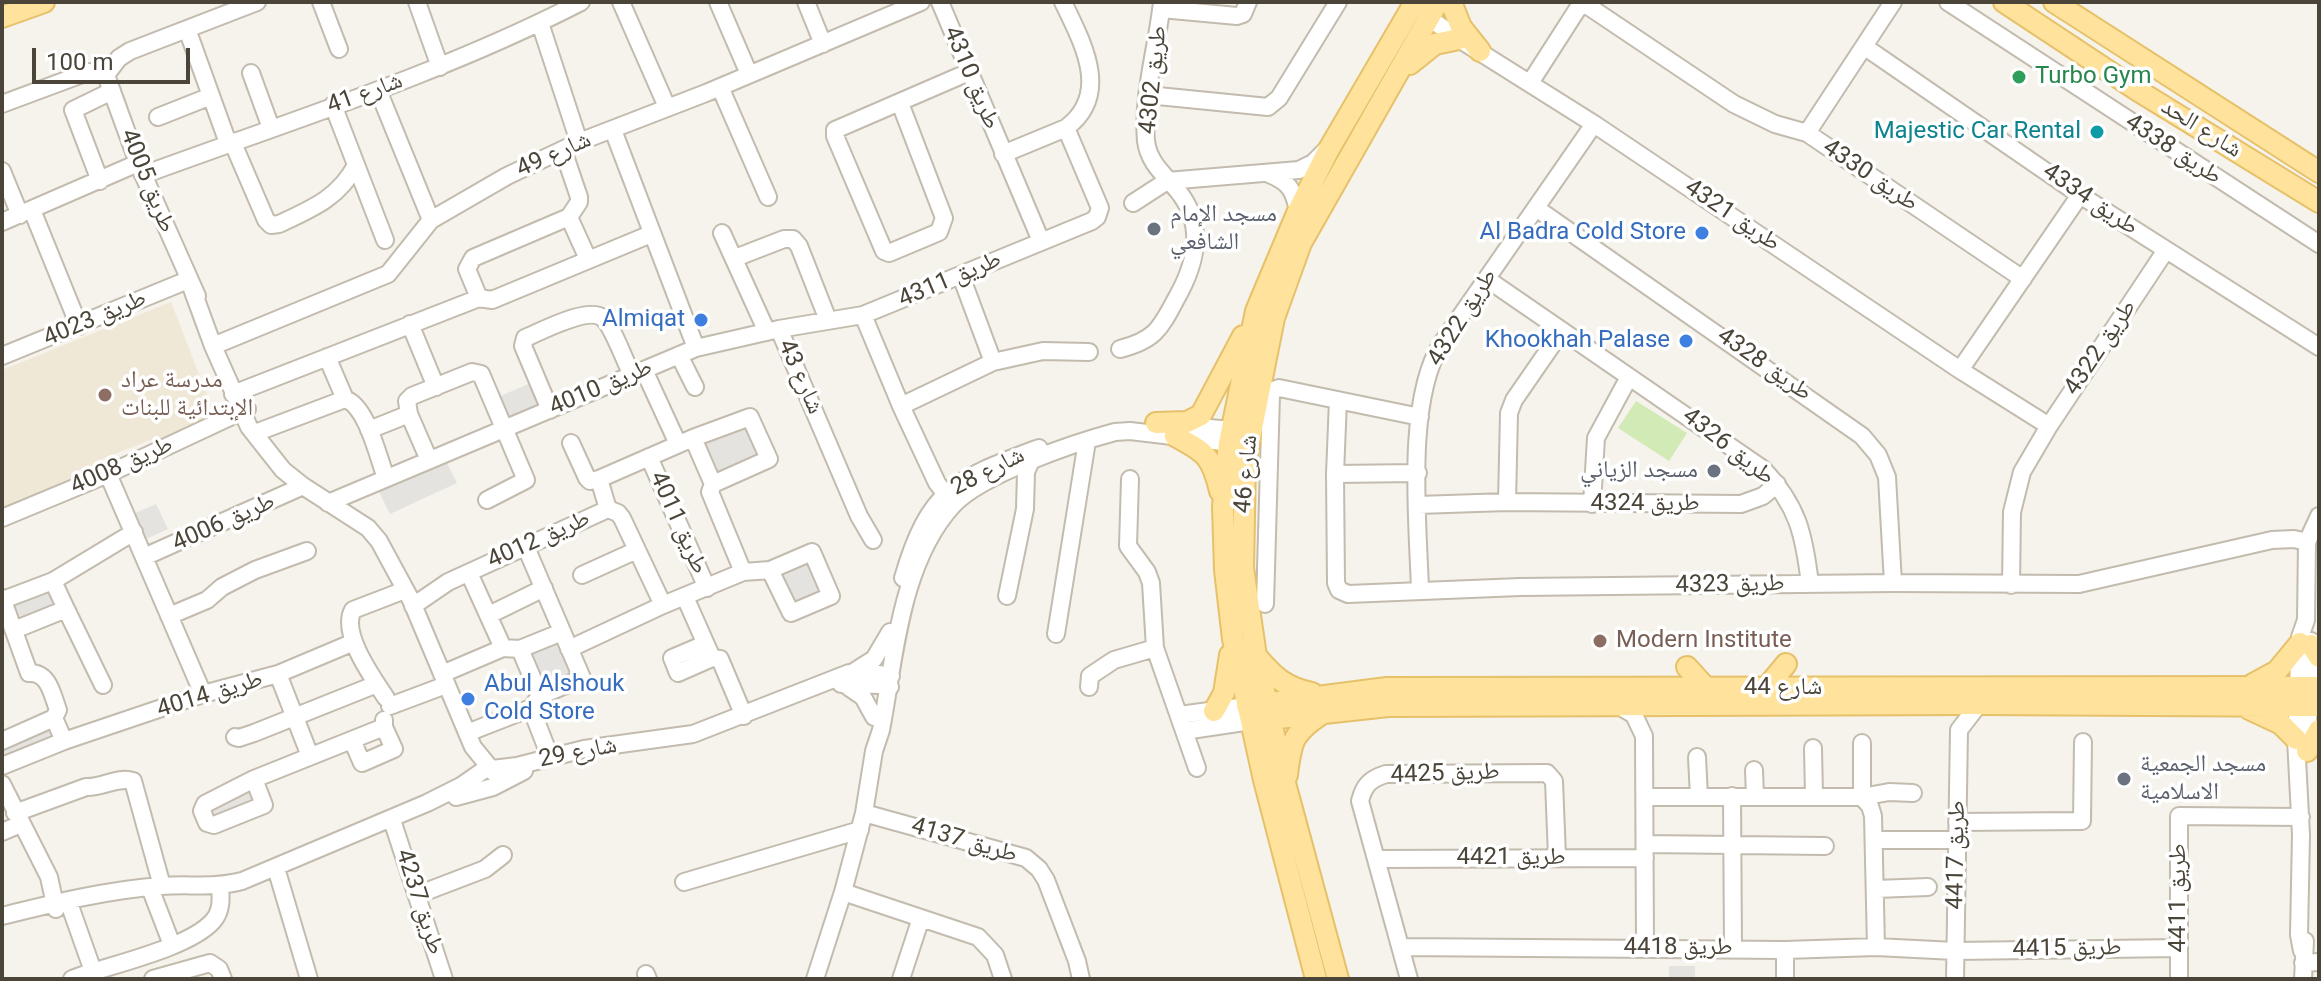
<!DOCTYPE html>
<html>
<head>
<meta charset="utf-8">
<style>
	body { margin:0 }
	#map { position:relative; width:2321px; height:981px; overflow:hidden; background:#f6f3ec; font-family:Roboto,sans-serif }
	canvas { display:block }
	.frame { position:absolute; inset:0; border:4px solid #4b4439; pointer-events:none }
	.scale { position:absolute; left:32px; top:48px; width:158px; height:36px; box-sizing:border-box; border:4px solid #4b4439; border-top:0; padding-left:10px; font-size:24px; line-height:28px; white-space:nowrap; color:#4b4439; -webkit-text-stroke:6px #fff; paint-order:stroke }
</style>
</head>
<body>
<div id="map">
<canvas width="2321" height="981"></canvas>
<div class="frame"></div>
<div class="scale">100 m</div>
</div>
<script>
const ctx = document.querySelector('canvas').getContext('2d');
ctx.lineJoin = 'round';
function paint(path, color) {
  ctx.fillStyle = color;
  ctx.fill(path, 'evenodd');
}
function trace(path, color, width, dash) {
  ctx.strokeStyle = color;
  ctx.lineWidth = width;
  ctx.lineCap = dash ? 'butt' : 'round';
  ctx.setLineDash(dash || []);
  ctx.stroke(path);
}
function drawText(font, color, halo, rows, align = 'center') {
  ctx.font = font + ' Roboto,"Noto Naskh Arabic",sans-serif';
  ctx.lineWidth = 7;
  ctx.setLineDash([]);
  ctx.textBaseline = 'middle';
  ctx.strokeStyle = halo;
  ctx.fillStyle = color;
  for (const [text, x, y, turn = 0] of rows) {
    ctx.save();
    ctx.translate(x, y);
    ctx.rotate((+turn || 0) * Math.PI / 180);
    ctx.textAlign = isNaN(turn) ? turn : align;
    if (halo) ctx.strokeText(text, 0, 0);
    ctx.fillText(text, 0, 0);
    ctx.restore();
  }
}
paint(new Path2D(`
	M171,302l46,118 -58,25 -4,-7 -60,24 3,9 -96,41v-142z`), '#efe8d6');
paint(new Path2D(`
	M1636,401l51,32 -18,28 -51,-33z`), '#d2eab5');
paint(new Path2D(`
	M533,382l10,23 -35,13 -10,-21z
	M747,425l14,32 -44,19 -15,-32z
	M444,457l13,26 -67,31 -13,-26z
	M156,504l12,25 -22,10 -11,-26z
	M812,556l17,37 -35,15 -16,-37z
	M52,591l8,20 -43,17 -8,-20z
	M561,637l17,40 -36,14 -16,-39z
	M54,721l7,17 -59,26v-20z
	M251,786l8,18 -45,19 -7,-18z
	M1669,966h26v13h-26z`), '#e5e3e0');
const minor = new Path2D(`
	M321,2l18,47
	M417,2l23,65
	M621,2l46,105
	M718,2l31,72
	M806,2l17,42
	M940,2l101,239
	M1948,2l371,242
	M1424,7l5,11 30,21 135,85 366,246 89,56
	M1161,9l76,7 6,-2 5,-12
	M540,23l39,119
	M187,29l41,114
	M1865,47l215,148 239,152
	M251,73l20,55
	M106,75l32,88 59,133
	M106,75l13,-17 11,-7 127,-49
	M1530,83l52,-81 152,102 41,20 32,9 216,146
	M720,87l48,110
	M378,90l53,130
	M1148,95l120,12 11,-9 59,-96
	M900,103l44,115 -5,14 -50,21 -5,-2 -49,-115v-6l134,-58
	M2,104l86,-32 18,3
	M333,105l52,135
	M158,117l53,-21
	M613,130l83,218
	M1807,133l86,-131
	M232,141l34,79 5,5 8,-1c32,-15 60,-26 77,-59
	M563,150l16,47v5l-10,15
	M1003,154l63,-26
	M2,171l18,44
	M1269,174c20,8 25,16 29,37
	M143,175c147,-54 298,-101 438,-173
	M100,181l-27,-71 39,-19
	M1133,203l34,-22 132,-11 14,-7 13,-13
	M1536,208l326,228 16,19 9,22 6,106
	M32,210l47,116
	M2,222l136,-59
	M722,233l45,99
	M735,258l49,-19h9l6,7 29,74
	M961,276l32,86
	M1487,279l276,190c35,37 41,65 47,115
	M191,286l22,60 36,81 34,43 20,16 65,42 11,13 32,59 62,147 23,28
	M479,298l13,2 159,-66
	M863,315l38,91 36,77 13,17
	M410,324l26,63
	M779,329l80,187 14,24
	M213,346l175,-72 43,-54 76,-44 72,-34 127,-49 215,-91
	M1120,349c35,-9 40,-20 56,-50 20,-35 30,-73 2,-108 -13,-16 -29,-27 -32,-50 -4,-46 11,-93 16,-139
	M679,355l16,32
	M2,356l186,-76
	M644,370l34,74
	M1960,370l120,-175
	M233,394l246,-96 -12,-29 6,-11 96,-41 19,42
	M345,399c22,7 33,58 41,79
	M1338,400l-3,74 1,109 3,7 9,4 172,-7 373,-4 186,1 193,-44 22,-1 13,3
	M901,406l92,-44 50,-11 46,1
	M550,410l-27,-64 2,-8c17,-7 63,-32 78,-20 10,9 22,44 29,57
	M1177,425l65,6
	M369,430l40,-16
	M255,433l90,-34 -18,-42
	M571,443l16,35 3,3 9,-2 9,30
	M649,457l58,131
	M429,460l-20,-46 -2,-13 5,-5 60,-24 9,2 45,106 -39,20
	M108,474l95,220
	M1335,474l83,-1
	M599,479l94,-41
	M1130,479l-2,67 19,26 4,11 4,65 42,120
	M713,484l56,-25 -19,-42 -57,21 20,46 -3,8 33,80 27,-2
	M1507,502l2,-89 5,-13 47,-68
	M328,503l368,-155 83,-19 84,-14 229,-94 5,-4 3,-9 -34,-80c46,-34 16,-86 -3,-126
	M1592,504l4,-66 33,-61
	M1418,505l89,-3 234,2 22,-8 14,-12
	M608,509l10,4 4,5 41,87
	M2,518l106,-44 139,-65
	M812,552l19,44 -40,17 -21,-43z
	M144,557l159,-71
	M469,573l34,75 17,1
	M582,575l55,-25
	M903,578c26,-90 53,-99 136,-130
	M53,581l81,-49
	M2011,585l1,-73 10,-40 27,-46 117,-176
	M1420,590c-2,-67 -15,-190 22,-247l152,-219
	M1007,596l18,-87 1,-37 4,-9
	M685,597l27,61 -34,15 -6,-15 33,-14
	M2,598l27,75c20,-1 23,21 29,37l-4,8 -52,23
	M3,600l50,-19 13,28 -52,21
	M1265,604l6,-209 3,-5 5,-2 141,29
	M413,606l35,-24 160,-73
	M66,609l37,76
	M489,615l55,-27
	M169,616l38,-16 15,-13 33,-17 52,-19
	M1056,634l31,-193
	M569,649l94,-44 80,-33
	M712,658l8,1 24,57
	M855,671l19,-12 16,-27
	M278,674l32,82
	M442,674l61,-26
	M841,684l41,1 9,-9
	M844,684l19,13 11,20
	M1089,687l1,-11 24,-16 41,-12
	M540,696l-20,-47 42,-17
	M386,698c-13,-20 -46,-65 -33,-88l52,-20
	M390,706l56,-21
	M1619,706l15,9 10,21 1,211
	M531,708l19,49
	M1179,715l68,-9
	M1184,731l67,-10
	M467,733l64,-25 9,-12 42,-18 -57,-133
	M235,737l4,1 15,-5 123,-49
	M352,740l10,23 32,-14 -10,-22v-7
	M64,741l139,-47 75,-20 76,-32
	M1862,743v54l27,-5 24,1
	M1813,748l1,48
	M2307,749l4,-108
	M1697,757l2,40
	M2,766l62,-25 -10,-23
	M1754,770l1,26
	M254,779l10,26 -50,20 -7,-2 -5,-12 3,-7 49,-25 130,-52
	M2,784l47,93 7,32
	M1732,796l1,152
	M456,797l37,-10 31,-16
	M1646,797h216l8,9 3,10 3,131
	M15,813l71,-26c16,1 32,-11 47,-6l29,105
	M864,813l162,45 13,11 7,11 31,81 4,18
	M392,820l52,159
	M1957,822l125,-1 1,-79
	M2,832l19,-8
	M1875,840h82
	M1645,844l180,2
	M1378,859l267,-1
	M276,868l33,111
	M684,882l176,-52
	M1876,889l52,-2
	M843,892l135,45 17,18 8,24
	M152,893l20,52
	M417,895l68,-26 18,-14
	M70,906l23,65
	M2,916c52,-13 105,-26 159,-30 27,-2 54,2 81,-5l185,-78 34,-17 23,-16 33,-4 67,-17 109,-15 156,-61 31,1 6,5 4,8
	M1402,947l383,3 91,-3 79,4 224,-3
	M2302,951l-3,-16 2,-100 -5,-96 4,-102 6,-17 1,-78 12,-26
	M2303,963l16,-1
	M646,974l2,5
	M72,979c36,-14 116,-30 141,-58 9,-10 8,-23 7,-36
	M153,979l57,-16 9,6 4,10
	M815,979l28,-87 21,-79 10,-62 7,-21c14,-73 19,-167 72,-225 29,-31 121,-62 162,-73l15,-1 110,13
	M901,979l20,-61
	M1409,979l-49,-178c4,-16 10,-22 26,-27l161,-1 7,8 3,76
	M1785,979v-29
	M1955,979l4,-249 20,-26
	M2179,979v-163l122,1
	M2303,979l2,-38`);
const major = new Path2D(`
	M1451,2l10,25 19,24
	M2004,2l133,88 182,112
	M2054,2l265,170
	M2,17l42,-15
	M1410,64l25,-20 24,-5
	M1156,423l31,-1 14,-7 42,-79
	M1175,436c30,16 37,20 45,55
	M2311,645l8,12
	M1257,657c17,20 29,31 55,36
	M1687,667l20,22
	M2253,684l24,-13 23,-28
	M1767,687l19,-23
	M1247,706l140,-18 932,-1
	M2249,709l32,15 15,15
	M1214,711l10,-18 6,-38
	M1251,721l137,-15 591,-2 340,2
	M2307,751l12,-21
	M1287,775c4,-34 6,-43 36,-62
	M1316,979l-52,-199 -31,-141 -8,-69 -2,-64 6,-63 27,-132 42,-100 31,-62 86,-147
	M1338,979l-52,-192 -30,-131 -13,-88 2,-105 29,-145 27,-75 137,-241`);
trace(minor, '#c2bbae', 20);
trace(major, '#e6c16a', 24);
trace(minor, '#fff', 16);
trace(major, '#ffe39c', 20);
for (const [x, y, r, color] of [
	[2019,77,8,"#2e9e5b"],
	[2097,132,8,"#0f9aa8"],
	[1154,229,8,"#6b7280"],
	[1702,233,8,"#3f7fe0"],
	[701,320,8,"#3f7fe0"],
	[1686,341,8,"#3f7fe0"],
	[105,395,8,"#8d6e63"],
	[1714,471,8,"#6b7280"],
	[1600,641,8,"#8d6e63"],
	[468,699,8,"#3f7fe0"],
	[2124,779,8,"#6b7280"]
]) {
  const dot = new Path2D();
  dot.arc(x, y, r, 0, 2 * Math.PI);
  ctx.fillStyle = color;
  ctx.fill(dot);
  trace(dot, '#fff', 3);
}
drawText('24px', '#27864d', '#fff', [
	["Turbo Gym",2035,77]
], 'left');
drawText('24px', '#4b4439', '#fff', [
	["طريق 4310",971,78,67],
	["طريق 4302",1154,80,-84],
	["شارع 41",365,94,-20],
	["شارع الحد",2201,129,32],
	["طريق 4338",2173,150,33],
	["شارع 49",554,155,-24],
	["طريق 4330",1870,176,34],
	["طريق 4005",147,181,68],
	["طريق 4334",2090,200,34],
	["طريق 4321",1732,216,34],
	["طريق 4311",950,280,-23],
	["طريق 4322",1463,318,-58],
	["طريق 4023",95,319,-23],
	["طريق 4322",2101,348,-56],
	["طريق 4328",1764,365,35],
	["شارع 43",800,377,66],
	["طريق 4010",601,388,-23],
	["طريق 4326",1728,447,38],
	["طريق 4008",122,466,-24],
	["شارع 28",988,472,-27],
	["شارع 46",1247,474,-85],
	["طريق 4324",1645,504],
	["طريق 4006",224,523,-24],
	["طريق 4011",678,523,66],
	["طريق 4012",539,540,-24],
	["طريق 4323",1730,585,-1],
	["شارع 44",1783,688],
	["طريق 4014",210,695,-17],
	["شارع 29",578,753,-11],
	["طريق 4425",1445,774,-2],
	["طريق 4137",964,841,16],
	["طريق 4417",1957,855,-89],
	["طريق 4421",1511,858],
	["طريق 4411",2179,898,-90],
	["طريق 4237",419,902,72],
	["طريق 4418",1678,948],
	["طريق 4415",2067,949,-1]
]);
drawText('24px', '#0d838f', '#fff', [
	["Majestic Car Rental",2081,132]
], 'right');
drawText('24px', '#5b616d', '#fff', [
	["مسجد الإمام",1170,215],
	["الشافعي",1170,243],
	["مسجد الزياني",1698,471,"right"],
	["مسجد الجمعية",2140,765],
	["الاسلامية",2140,793]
], 'left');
drawText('24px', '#366cbe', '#fff', [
	["Al Badra Cold Store",1686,233],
	["Almiqat",685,320],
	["Khookhah Palase",1670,341],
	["Abul Alshouk",484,685,"left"],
	["Cold Store",484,713,"left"]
], 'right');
drawText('24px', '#785e54', '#fff', [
	["مدرسة عراد",121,381],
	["الإبتدائية للبنات",121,409],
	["Modern Institute",1616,641]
], 'left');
</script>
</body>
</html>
